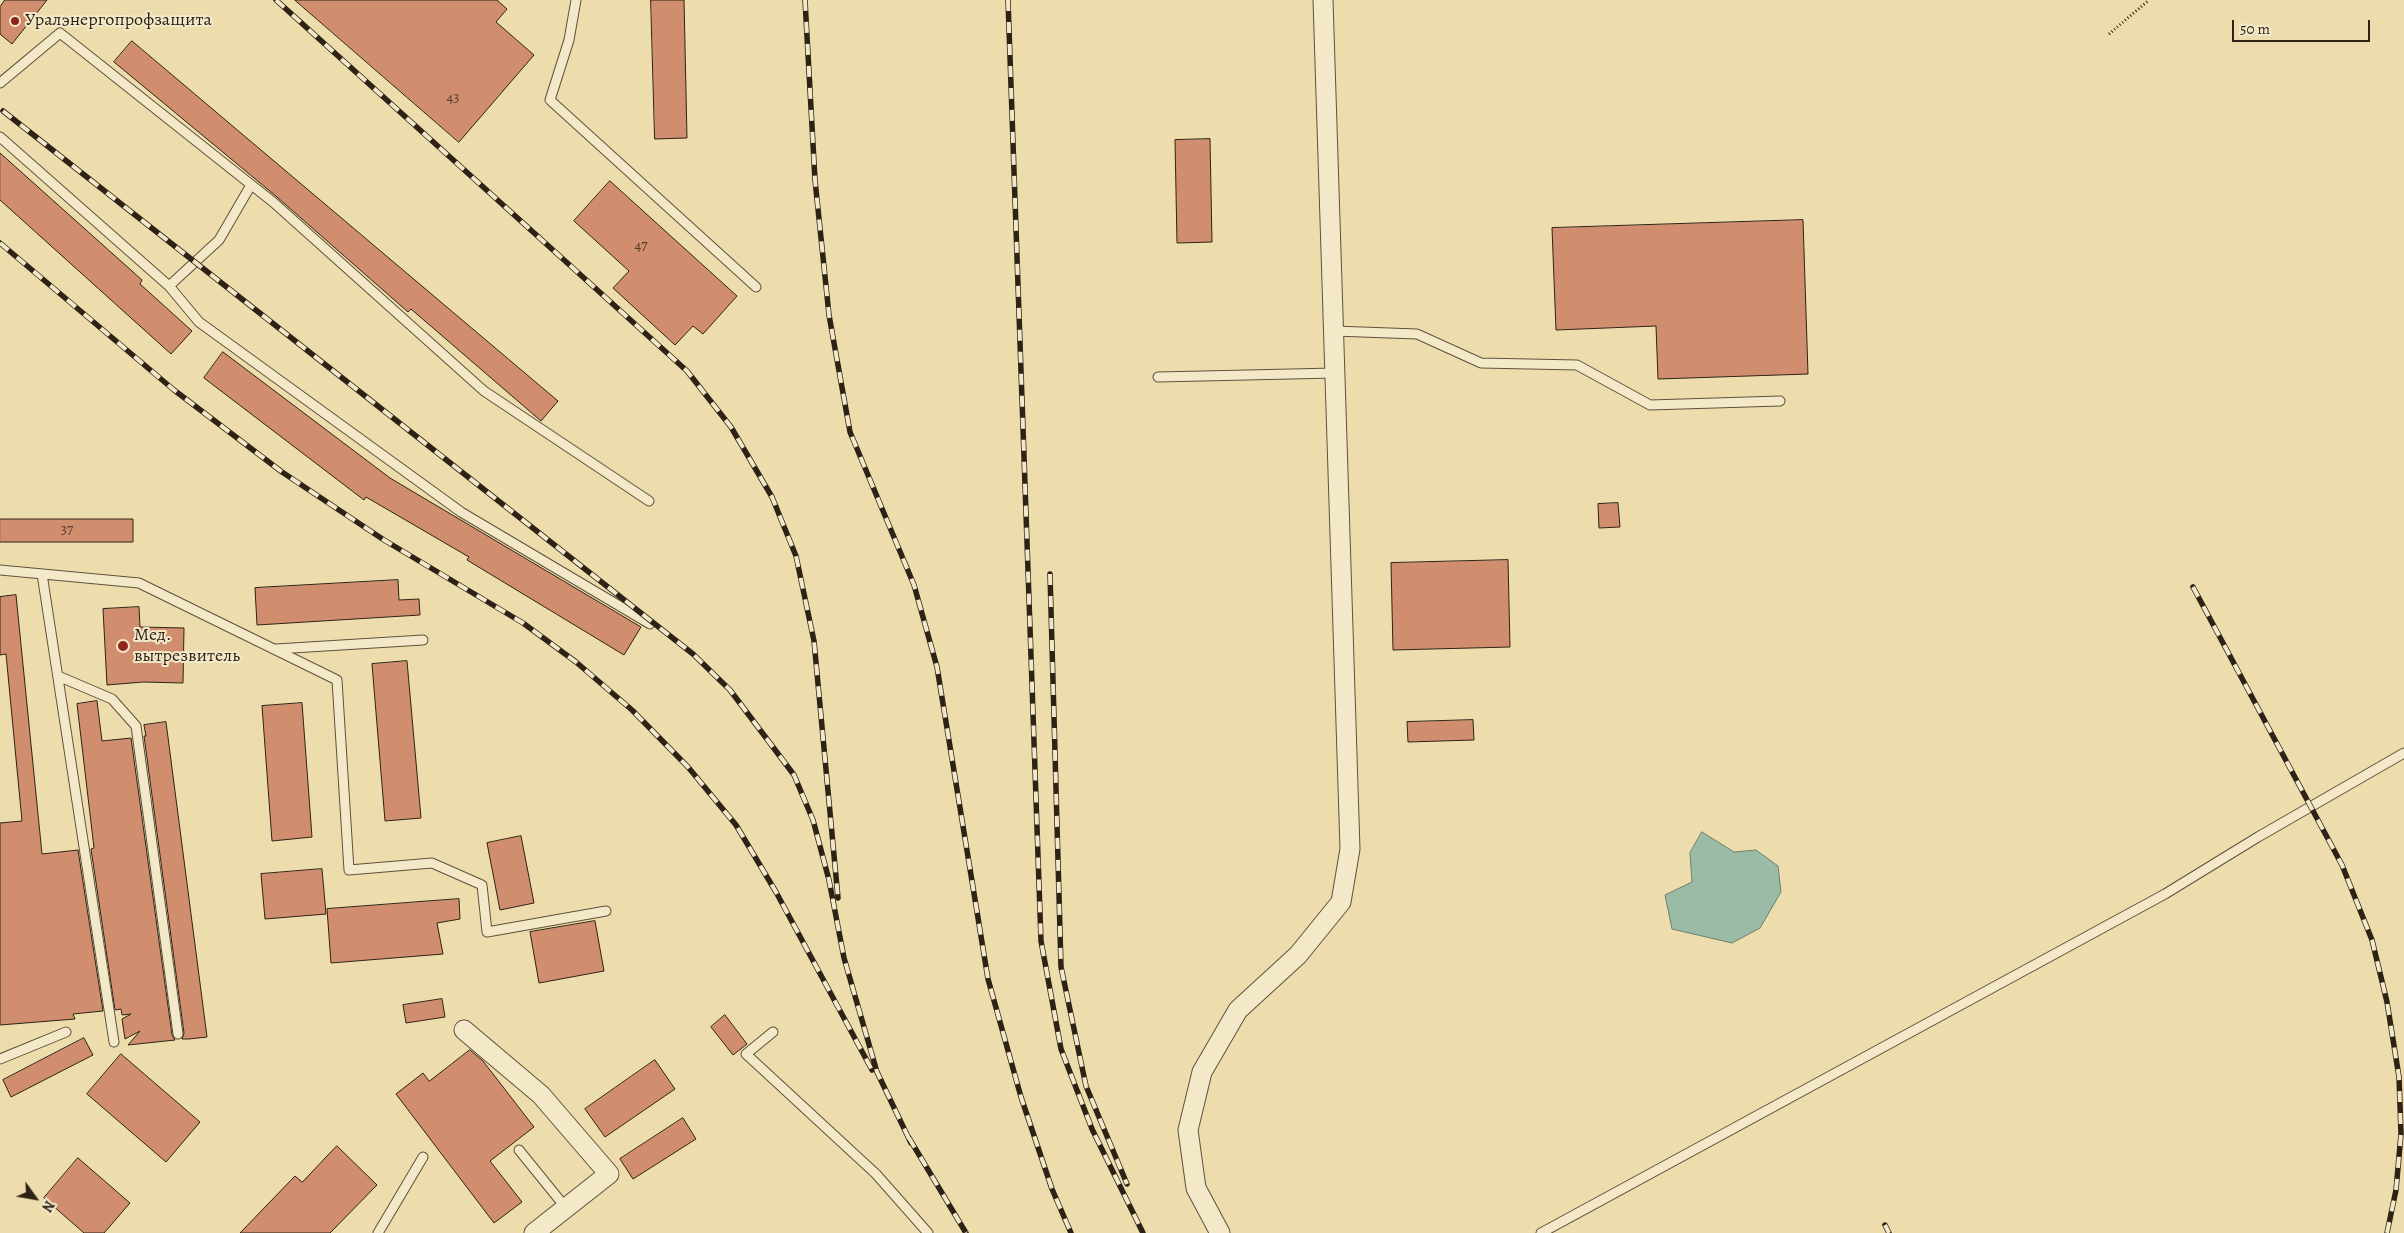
<!DOCTYPE html>
<html>
<head>
<meta charset="utf-8">
<style>
	body { margin:0 }
	#map { position:relative; width:2404px; height:1233px; overflow:hidden; background:#edddac; font-family:Alegreya,serif }
	canvas { display:block }
	.north { position:absolute; left:10px; top:1173px; width:50px; height:50px; -webkit-text-stroke:4px #f3e9c9; paint-order:stroke; rotate:122deg; font-size:14px; font-weight:700; line-height:20px; text-align:center; color:#2e2216 }
	.north::after { content:''; display:block; margin:auto; width:18px; height:22px; background:#2e2216; clip-path:polygon(50% 0,100% 100%,50% 72%,0 100%) }
	.scale { position:absolute; left:2232px; top:20px; width:138px; height:22px; box-sizing:border-box; border:2px solid #2e2216; border-top:0; padding-left:6px; font-size:15px; line-height:18px; white-space:nowrap; color:#2e2216; -webkit-text-stroke:4px #f3e9c9; paint-order:stroke }
</style>
</head>
<body>
<div id="map">
<canvas width="2404" height="1233"></canvas>
<div class="north">N</div>
<div class="scale">50 m</div>
</div>
<script>
const ctx = document.querySelector('canvas').getContext('2d');
ctx.lineJoin = 'round';
function paint(path, color) {
  ctx.fillStyle = color;
  ctx.fill(path, 'evenodd');
}
function trace(path, color, width, dash) {
  ctx.strokeStyle = color;
  ctx.lineWidth = width;
  ctx.lineCap = dash ? 'butt' : 'round';
  ctx.setLineDash(dash || []);
  ctx.stroke(path);
}
function drawText(font, color, halo, rows, align = 'center') {
  ctx.font = font + ' Alegreya,serif';
  ctx.lineWidth = 4;
  ctx.setLineDash([]);
  ctx.textBaseline = 'middle';
  ctx.strokeStyle = halo;
  ctx.fillStyle = color;
  for (const [text, x, y, turn = 0] of rows) {
    ctx.save();
    ctx.translate(x, y);
    ctx.rotate((+turn || 0) * Math.PI / 180);
    ctx.textAlign = isNaN(turn) ? turn : align;
    if (halo) ctx.strokeText(text, 0, 0);
    ctx.fillText(text, 0, 0);
    ctx.restore();
  }
}
const water = new Path2D(`
	M1702,832l32,20 22,-2 22,16 3,26 -21,36 -28,15 -60,-14 -7,-34 27,-13 -2,-29z`);
paint(water, '#9abca6');
trace(water, '#6f7e6c', 1);
const building = new Path2D(`
	M5,0h42l-35,44 -12,-10v-27z
	M295,0h202l10,9 -11,13 38,33 -75,87z
	M651,0h33l3,138 -32,1z
	M132,41l426,360 -17,20 -130,-112 -3,3 -131,-115 -163,-135z
	M1210,139l2,103 -35,1 -2,-103z
	M0,153l142,127 -2,4 52,47 -21,23 -171,-154z
	M610,181l127,115 -34,38 -10,-8 -18,19 -62,-57 16,-17 -55,-50z
	M1803,220l5,154 -150,5 -2,-53 -100,4 -4,-102z
	M223,352l167,126 251,149 -17,28 -157,-95 2,-3 -103,-60 -2,3 -160,-122z
	M1618,503l2,24 -21,1 -1,-24z
	M0,519h133v23h-133z
	M1508,560l2,87 -117,3 -2,-87z
	M398,580l1,20 20,-1 1,16 -163,10 -2,-37z
	M16,595l26,259 36,-4 25,161 -30,3 2,5 -75,6v-202l22,-2 -16,-167 -6,1v-58z
	M139,607l1,20 44,1 -1,55 -40,-1 -36,3 -4,-76z
	M407,661l14,157 -36,3 -13,-157z
	M97,701l5,40 29,-3 41,297 3,5 -47,5 12,-14 -15,8 -3,-20 9,-5 -9,1 -1,-6 -6,1 -24,-161 3,-1 -17,-144z
	M302,703l10,134 -40,4 -10,-135z
	M1473,720l1,20 -66,2 -1,-20z
	M166,722l41,315 -18,2h-7l2,-6 -40,-297h2l-2,-11z
	M521,836l13,67 -34,7 -13,-67z
	M322,869l4,45 -61,5 -4,-45z
	M459,899l1,20 -23,4 6,31 -112,9 -4,-54z
	M595,921l9,50 -65,12 -9,-51z
	M442,999l3,18 -39,6 -3,-18z
	M725,1015l22,29 -14,11 -22,-28z
	M84,1038l9,17 -82,42 -8,-17z
	M470,1050l13,11 51,66 -44,34 32,41 -28,21 -98,-129 27,-21 6,8z
	M121,1054l79,68 -34,40 -79,-68z
	M655,1060l20,29 -70,48 -20,-28z
	M683,1118l13,21 -63,40 -13,-20z
	M337,1146l40,39 -47,48h-90l55,-57 7,6z
	M78,1158l52,45 -26,30h-20l-40,-35z`);
paint(building, '#d08e6f');
trace(building, '#2e2216', 1);
const lane = new Path2D(`
	M576,0l-7,40 -19,60 206,187
	M0,83l60,-50 213,169 211,189 165,110
	M0,137l169,149 30,36 262,190 189,112
	M169,286l50,-46 32,-55
	M1334,331l83,3 64,29 96,2 73,40 130,-4
	M1158,377l177,-4
	M0,570l139,13 198,97 12,190 83,-7 50,22 5,47 119,-21
	M42,574l72,468
	M276,649l147,-9
	M58,676l54,23 24,27 42,308
	M773,1032l-27,22 130,120 52,59
	M0,1059l66,-27
	M519,1150l47,58
	M378,1233l45,-76
	M1541,1233l624,-339 93,-57 146,-84`);
const street = new Path2D(`
	M464,1030l77,65 68,79 -75,59
	M1220,1233l-24,-45 -8,-58 14,-58 36,-62 60,-55 43,-53 9,-53 -27,-849`);
trace(lane, '#5e513c', 11);
trace(street, '#5e513c', 21);
trace(new Path2D(`
	M2109,34l40,-34`), '#2e2216', 3, [1, 2.5]);
trace(lane, '#f3e9c9', 9);
trace(street, '#f3e9c9', 19);
const rail = new Path2D(`
	M276,0l411,371 44,56 41,70 24,59 18,85 24,257
	M805,0l10,180 14,135 21,117 64,153 23,82 51,312 33,118 31,92 19,44
	M1008,0l33,941 20,108 31,80 51,104
	M3,111l690,543 37,36 64,85 19,45 16,60 15,78 33,114 34,71
	M0,243l174,147 108,82 102,68 139,83 53,39 56,48 56,57 48,58 40,67 96,178
	M1050,574l11,393 25,119 41,98
	M2193,587l149,278 30,75 15,62 12,75 2,57 -5,56 -9,43
	M909,1138l57,95
	M1885,1225l4,8`);
trace(rail, '#2e2216', 5.5);
trace(rail, '#f3e9c9', 4, [11]);
for (const [x, y, r, color] of [
	[15,21,5,"#8f2418"],
	[123,646,6,"#8f2418"]
]) {
  const dot = new Path2D();
  dot.arc(x, y, r, 0, 2 * Math.PI);
  ctx.fillStyle = color;
  ctx.fill(dot);
  trace(dot, '#f3e9c9', 2);
}
drawText('15px', '#563d2c', null, [
	["43",453,98],
	["47",641,246],
	["37",67,530]
]);
drawText('18px', '#2e2216', '#f3e9c9', [
	["Уралэнергопрофзащита",25,21],
	["Мед.",134,636],
	["вытрезвитель",134,657]
], 'left');
</script>
</body>
</html>
